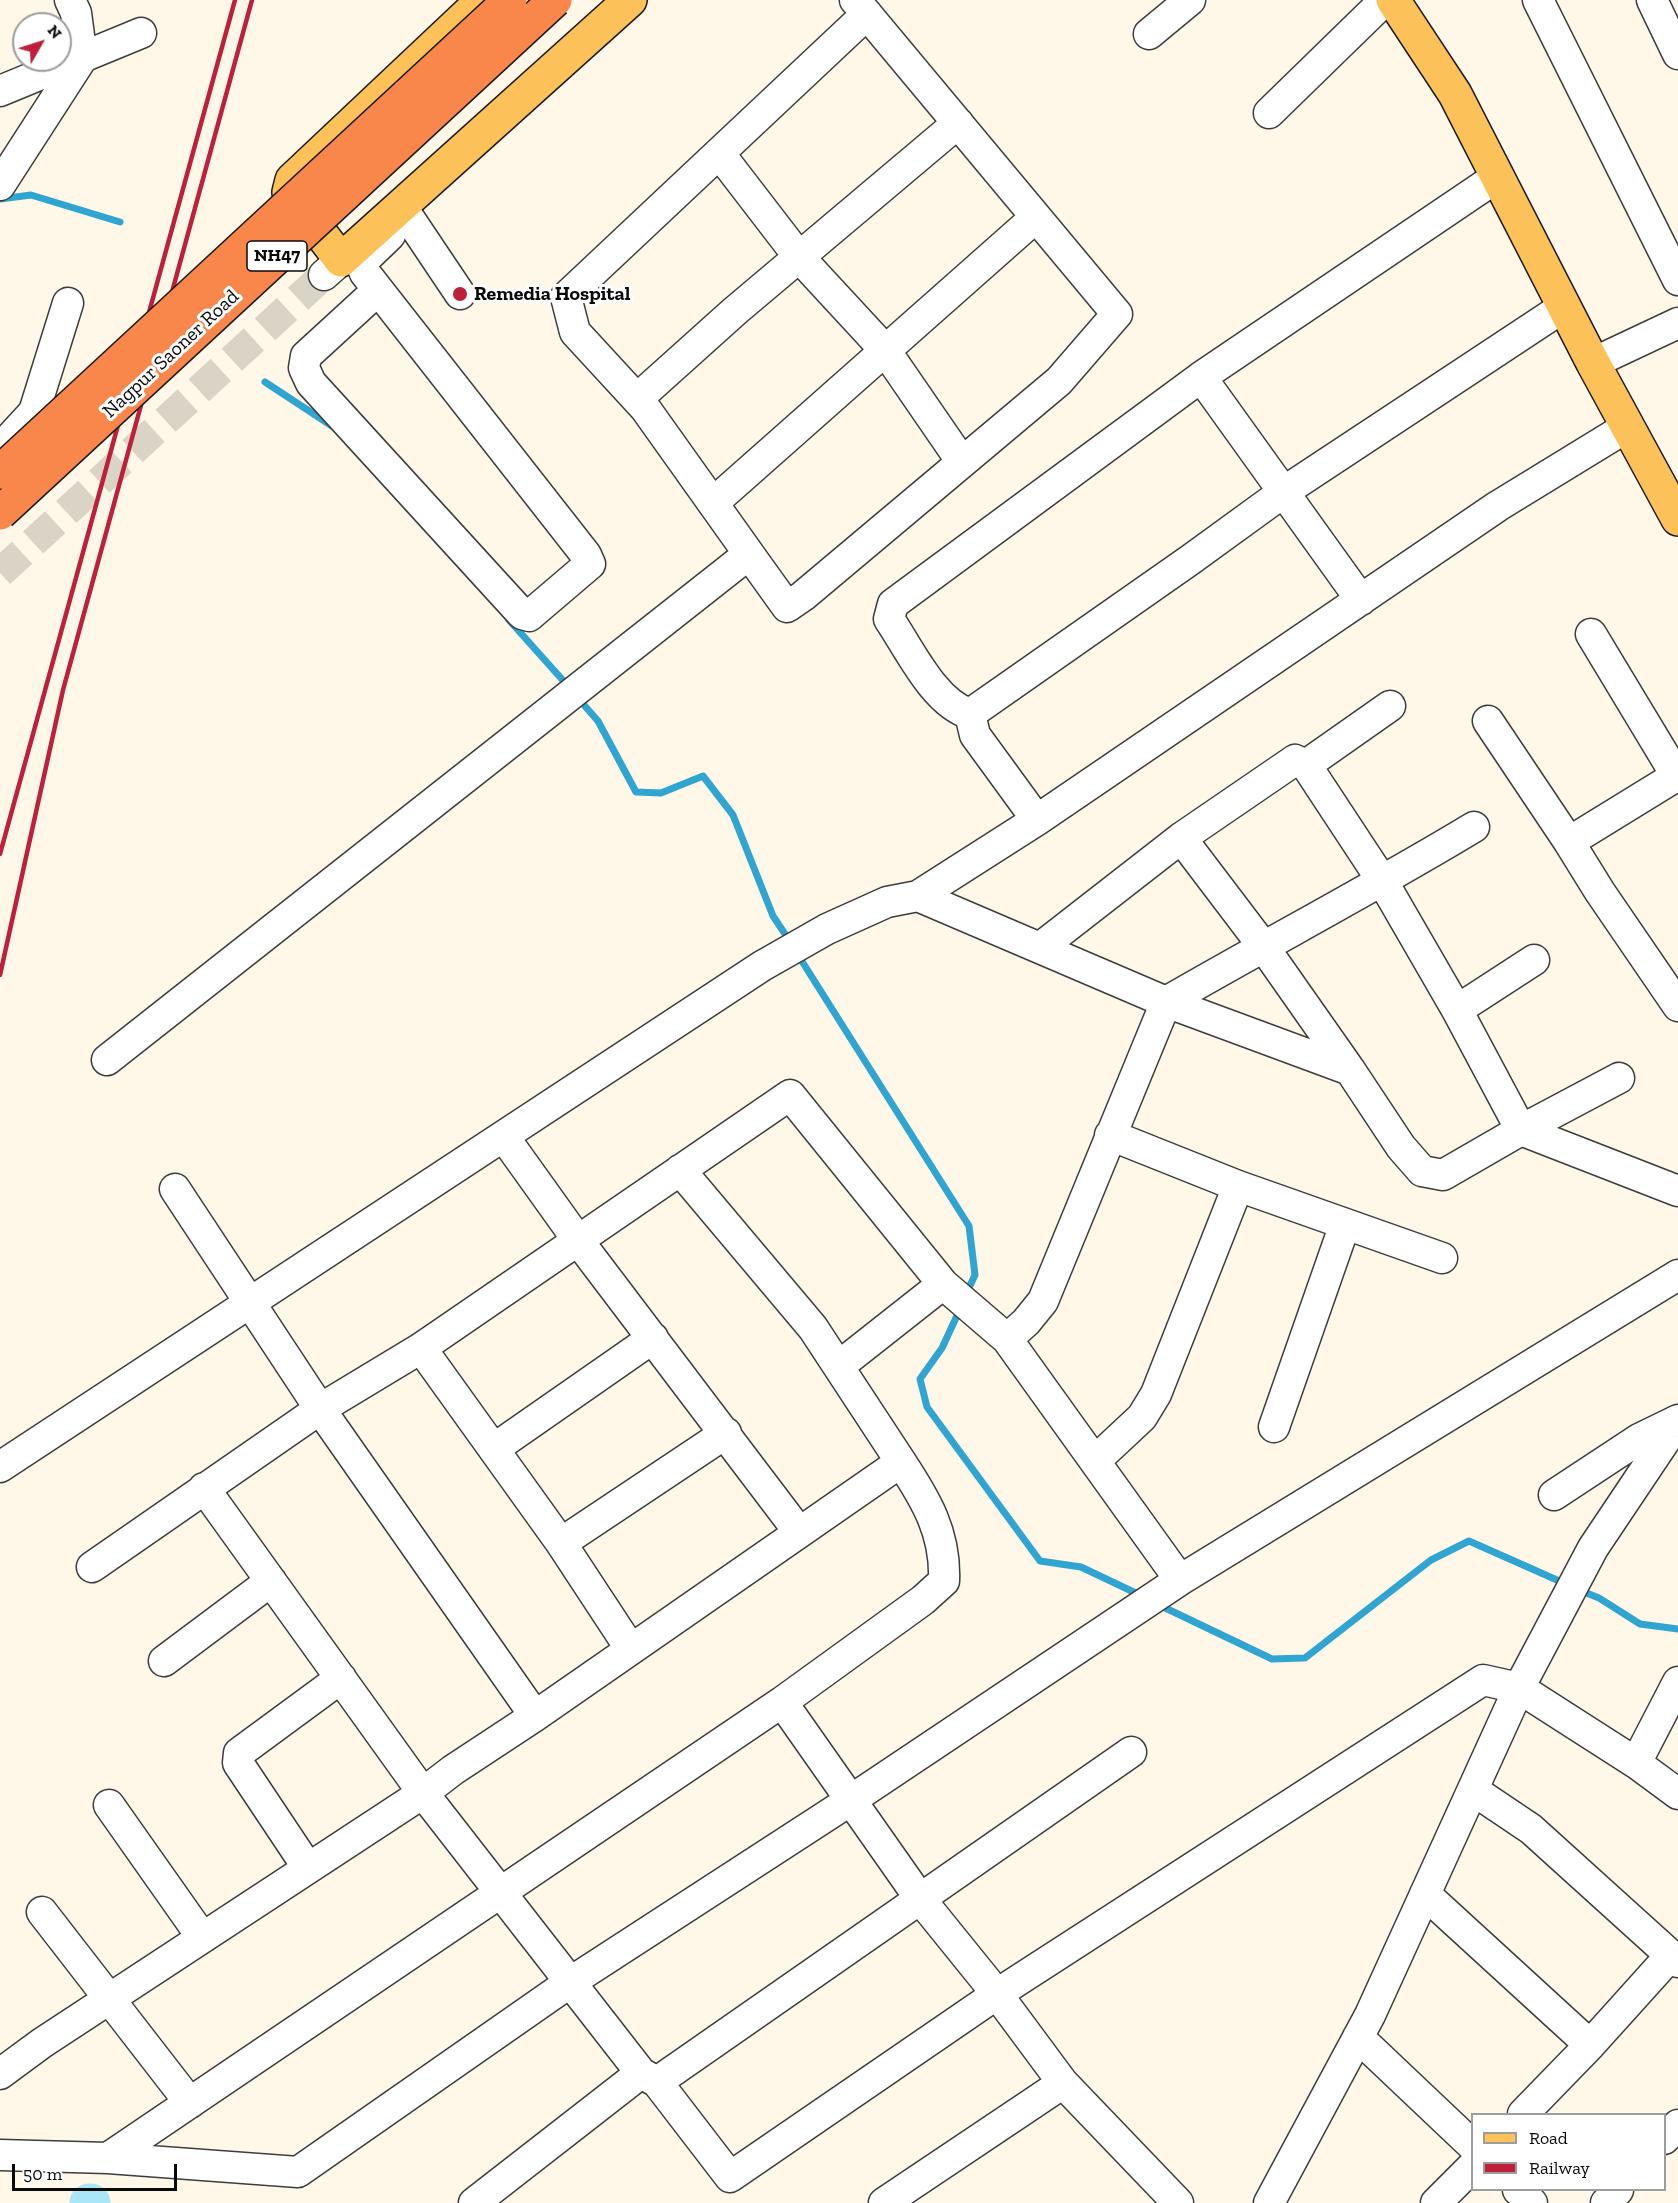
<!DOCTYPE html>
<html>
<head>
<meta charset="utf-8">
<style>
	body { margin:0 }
	#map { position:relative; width:1678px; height:2203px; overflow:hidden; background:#fff8e8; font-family:"Zilla Slab",serif }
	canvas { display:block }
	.legend { position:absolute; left:1471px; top:2113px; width:195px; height:78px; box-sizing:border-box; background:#fff; border:2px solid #9d9d9d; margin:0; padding:8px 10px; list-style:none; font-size:18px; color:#0a0a0a }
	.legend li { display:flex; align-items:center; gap:12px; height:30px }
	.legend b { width:30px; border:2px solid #9d9d9d }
	.north { position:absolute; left:12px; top:12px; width:60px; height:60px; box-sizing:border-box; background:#fff; border:2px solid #9d9d9d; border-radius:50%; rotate:51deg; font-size:16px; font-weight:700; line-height:24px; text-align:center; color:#0a0a0a }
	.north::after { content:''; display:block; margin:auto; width:21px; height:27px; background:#be1f3a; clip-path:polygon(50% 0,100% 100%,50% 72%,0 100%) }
	.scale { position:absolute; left:12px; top:2164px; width:165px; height:27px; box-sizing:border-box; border:3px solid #0a0a0a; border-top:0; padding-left:8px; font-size:18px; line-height:21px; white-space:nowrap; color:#0a0a0a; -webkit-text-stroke:4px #fff; paint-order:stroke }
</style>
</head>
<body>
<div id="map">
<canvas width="1678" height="2203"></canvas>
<ul class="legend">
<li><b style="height:8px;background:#fdc15a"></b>Road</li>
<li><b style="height:8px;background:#be1f3a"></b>Railway</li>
</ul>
<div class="north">N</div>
<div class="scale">50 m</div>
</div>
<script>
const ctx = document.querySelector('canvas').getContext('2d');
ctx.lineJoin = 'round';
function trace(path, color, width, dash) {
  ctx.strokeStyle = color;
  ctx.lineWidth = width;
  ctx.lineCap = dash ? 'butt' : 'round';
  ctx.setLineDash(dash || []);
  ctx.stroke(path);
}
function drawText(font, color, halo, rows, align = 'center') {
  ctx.font = font + ' "Zilla Slab",serif';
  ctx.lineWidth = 6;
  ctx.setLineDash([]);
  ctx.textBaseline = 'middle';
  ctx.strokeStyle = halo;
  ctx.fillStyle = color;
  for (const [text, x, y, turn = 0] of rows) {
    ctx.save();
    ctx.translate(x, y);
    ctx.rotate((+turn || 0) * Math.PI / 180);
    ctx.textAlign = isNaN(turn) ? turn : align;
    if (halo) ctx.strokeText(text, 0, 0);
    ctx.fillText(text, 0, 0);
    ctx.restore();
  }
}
trace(new Path2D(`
	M0,199l31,-4 89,27
	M265,382l70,46
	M509,620l59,66
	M577,697l21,24 38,71 25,1 42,-17 30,39 40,101 18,27
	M798,955l171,271 6,49 -9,19
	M961,1307l-19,41 -22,31 7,28 113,154 41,6 61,29
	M1579,1590l20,8 41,26 38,5
	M1157,1604l115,55 33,-1 126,-98 38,-19 97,43`), '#30a5d1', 7);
trace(new Path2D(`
	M89,2203h2`), '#abe5f8', 39);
trace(new Path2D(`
	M0,573l324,-298`), '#dad4c7', 30, [30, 15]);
const minor = new Path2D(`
	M1538,0l140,280
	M1652,0l26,54
	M1149,34l41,-34
	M0,91l141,-58
	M1269,113l116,-113
	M719,153l80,104 86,93 77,112
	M0,185l82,-127 -6,-45 -6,-13
	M409,218l51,76
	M324,275l17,-15
	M378,290l-72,66 -2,12 7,15 211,231 7,2 61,-52 -4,-9 -221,-282 -3,-7 1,-5 27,-26
	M1593,363l85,-40
	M1201,377l160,223
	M637,399l98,-88 223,-188
	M0,449l34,-37 34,-109
	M713,503l323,-286
	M749,554l-104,-146 -70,-76 -9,-35 301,-283
	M1591,634l85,141
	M970,714c-36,-11 -60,-64 -81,-95l4,-15 308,-227 296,-200
	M1488,721l81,121
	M1306,765l84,-59
	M1678,775l-109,67 31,50 78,114
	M1037,820l-62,-85 -5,-21 220,-154 95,-69 280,-185
	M1181,838l82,108 87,124
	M918,896l248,106 -123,299 -17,21 -19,17
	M1041,947l140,-109 114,-78 11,5 77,117 74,128 64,120 -78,45 -21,-4 -21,-24 -51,-77 -184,-68c102,-59 207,-114 308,-175
	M1457,1010l77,-50
	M107,1060l642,-506 38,53 16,-11 256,-215 58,-67 -262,-314
	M1521,1130l157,61
	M1521,1130l98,-52
	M1110,1135l128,51 204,72
	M504,1137l73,102 222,293
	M680,1170l133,158 88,134
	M175,1189l145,220 215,307
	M421,1348l140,195 69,105
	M839,1366l104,-82
	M1274,1427l71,-203
	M495,1448l158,-110
	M1096,1460l46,-43 14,-23 82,-208
	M0,1467l762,-501 65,-37 60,-27 31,-6 119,-76 461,-314 129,-79
	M204,1488l219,305 218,280 16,9 73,95 267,-183 486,-314 36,8 117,75 42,31
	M1554,1495l85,-56 39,-19
	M561,1543l165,-110
	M92,1567l228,-158 101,-61 369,-253 153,189 64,55 173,241
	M164,1661l107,-80
	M782,1702l139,198 76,94 66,89 115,120
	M1636,1763l42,-81
	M1473,1790l58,39 147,133
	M109,1805l93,132
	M308,1868l-70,-105 1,-10 102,-75
	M1425,1894l165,151 81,-90
	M42,1912l148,191
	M1358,2037l114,108
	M0,2074l42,-31 381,-250 30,-23 82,-54 366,-254c25,38 45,71 43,119l-21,19 -141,102 -674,456
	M657,2082l474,-330
	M1523,2114l67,-69
	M1664,2139l14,-14
	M0,2155l108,3 190,14 271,-189 282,-183 329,-220 498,-305
	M1518,2190l14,13
	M474,2203l167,-130
	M884,2203l179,-120
	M1269,2203l101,-188 149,-327 74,-140 85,-127
	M1436,2203l36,-36
	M1606,2203l12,-13`);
const major = new Path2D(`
	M483,0l-191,180 -3,12 52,68 289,-260
	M1393,0l62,94 138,269 85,156`);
trace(minor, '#3d3d3d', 33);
trace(major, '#1b1b1b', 36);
trace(minor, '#fff', 30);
trace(major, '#fdc15a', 33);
trace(new Path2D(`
	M0,854l235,-854
	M0,975l63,-285 189,-690`), '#be1f3a', 4.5);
const highwayBridge = new Path2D(`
	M0,472l510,-472
	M0,513l555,-513`);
trace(highwayBridge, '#1b1b1b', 36, []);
trace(highwayBridge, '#f9864b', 33);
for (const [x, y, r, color] of [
	[460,294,8,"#be1f3a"]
]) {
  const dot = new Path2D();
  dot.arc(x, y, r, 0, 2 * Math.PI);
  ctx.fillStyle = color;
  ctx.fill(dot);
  trace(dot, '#fff', 2);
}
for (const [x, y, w] of [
	[277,256,60]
]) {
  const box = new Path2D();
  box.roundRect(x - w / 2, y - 15, w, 30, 4.5);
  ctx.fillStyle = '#fff';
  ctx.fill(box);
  trace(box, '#0a0a0a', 1.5);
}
drawText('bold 18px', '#0a0a0a', null, [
	["NH47",277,256]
]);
drawText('bold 20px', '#0a0a0a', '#fff', [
	["Remedia Hospital",474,294]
], 'left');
drawText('20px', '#0a0a0a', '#fff', [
	["Nagpur Saoner Road",171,354,-43]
]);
</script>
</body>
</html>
